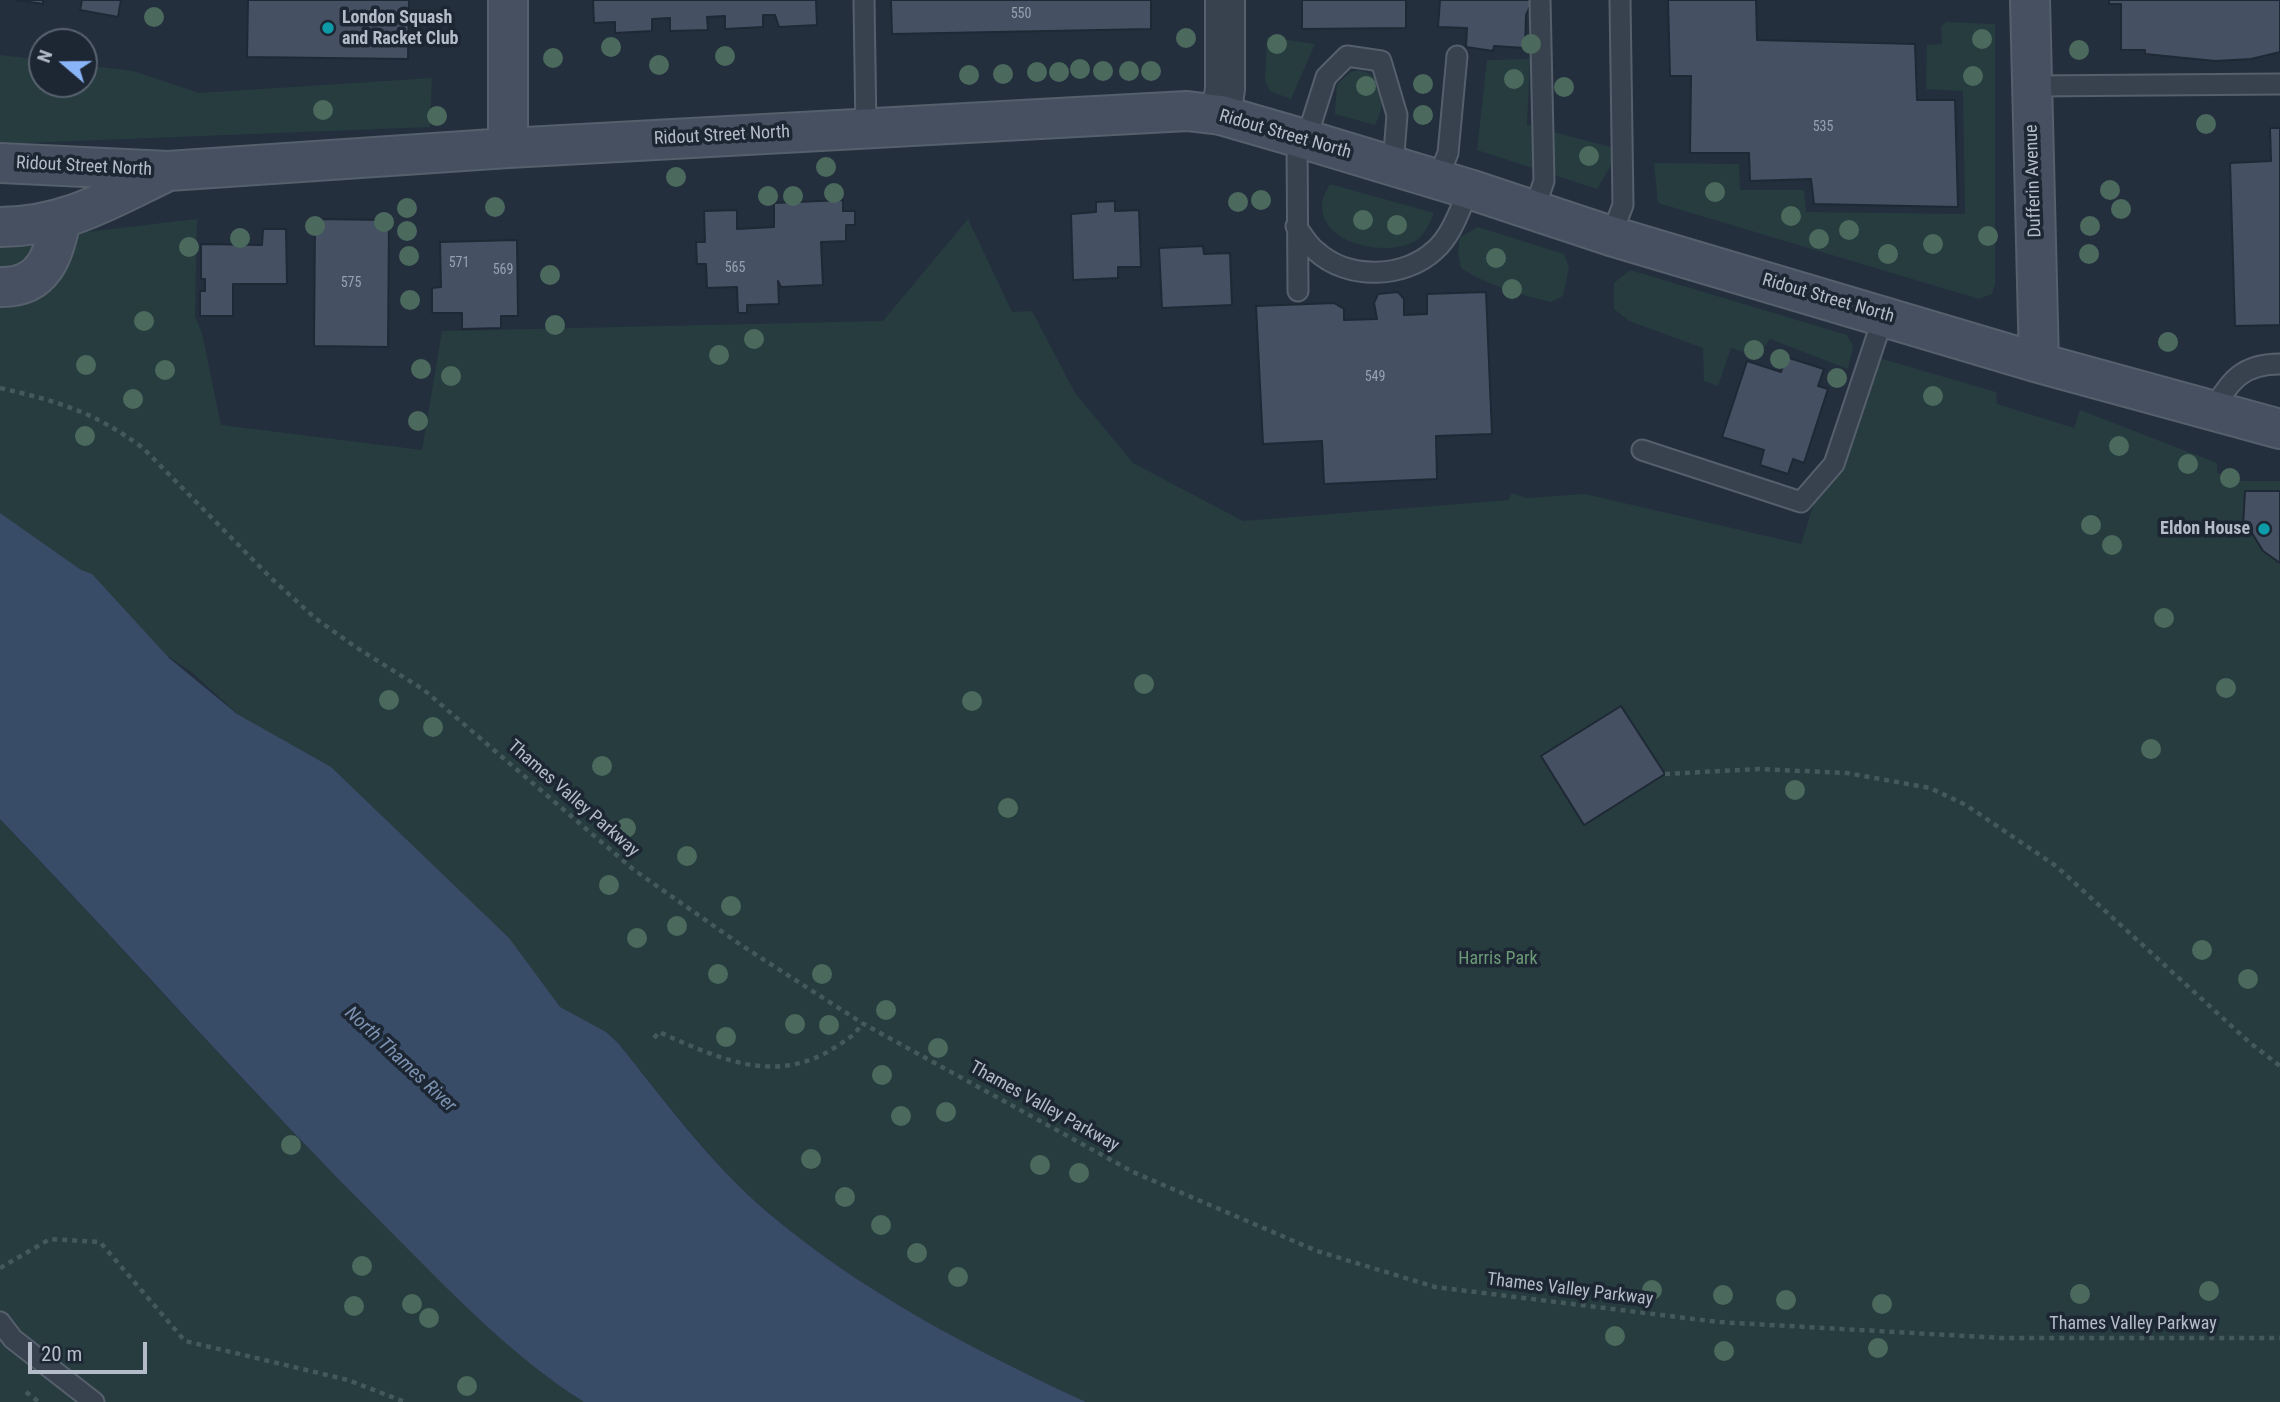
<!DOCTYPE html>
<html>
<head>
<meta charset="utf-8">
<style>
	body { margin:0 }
	#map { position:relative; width:2280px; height:1402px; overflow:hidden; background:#242f3e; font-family:"Roboto Condensed",sans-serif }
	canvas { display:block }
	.north { position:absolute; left:28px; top:28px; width:70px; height:70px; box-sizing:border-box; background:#1d2633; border:2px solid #59626f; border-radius:50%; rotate:290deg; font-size:19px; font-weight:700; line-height:28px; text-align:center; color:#b4bcc9 }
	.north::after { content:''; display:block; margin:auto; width:24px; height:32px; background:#8ab4f8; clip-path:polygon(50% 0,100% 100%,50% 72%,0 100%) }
	.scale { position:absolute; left:28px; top:1342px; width:119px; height:32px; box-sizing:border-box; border:4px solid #b4bcc9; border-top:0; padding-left:9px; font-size:21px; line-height:24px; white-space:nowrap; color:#b4bcc9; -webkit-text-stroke:5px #1d2633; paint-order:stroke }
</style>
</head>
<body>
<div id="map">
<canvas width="2280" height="1402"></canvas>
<div class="north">N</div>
<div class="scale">20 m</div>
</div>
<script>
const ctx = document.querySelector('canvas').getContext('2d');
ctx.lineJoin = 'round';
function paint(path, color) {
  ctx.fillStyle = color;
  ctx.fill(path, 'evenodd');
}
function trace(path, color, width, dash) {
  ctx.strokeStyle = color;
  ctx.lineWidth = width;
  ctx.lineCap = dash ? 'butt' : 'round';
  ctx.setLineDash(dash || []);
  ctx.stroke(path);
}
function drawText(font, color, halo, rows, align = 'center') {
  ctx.font = font + ' "Roboto Condensed",sans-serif';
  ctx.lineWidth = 7;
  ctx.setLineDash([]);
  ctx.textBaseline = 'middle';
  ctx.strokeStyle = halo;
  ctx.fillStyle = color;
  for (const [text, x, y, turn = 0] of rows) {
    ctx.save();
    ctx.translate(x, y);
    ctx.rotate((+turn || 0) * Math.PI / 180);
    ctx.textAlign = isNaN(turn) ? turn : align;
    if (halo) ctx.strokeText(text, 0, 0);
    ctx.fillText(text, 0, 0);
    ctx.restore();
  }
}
paint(new Path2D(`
	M1946,22l49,2v260l-3,10 -13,5 -321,-96 -4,-40 85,1 1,26h64l2,22 159,2 -2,-123 -37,-2 1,-44 15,-1 -1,-17z
	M1267,37l48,7 -24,55 -21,-8 -5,-11z
	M0,55l42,5v24h42v-19l49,6 66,22 233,-15 -2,49 -430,17z
	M1530,59l-3,66 87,23 -1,14 -16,27 -120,-39 10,-90z
	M1358,70c29,4 28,34 17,55l-40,-11 2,-30 14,-12z
	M1330,184l104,29c-4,9 -9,21 -17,27 -29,19 -104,4 -94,-42 1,-4 5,-10 7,-14z
	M197,219l-2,97 7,17 19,92 201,25 20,-119 441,-10 85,-102 44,93 20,-1 43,82 58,70 110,58 266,-21 2,-7 16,5 58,-4 216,50 61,-191 134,39 1,12 77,24 6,-18 137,53v10l25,8h38v921h-1194c-113,-51 -225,-110 -320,-191 -55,-48 -102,-111 -148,-168l-12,-11 -47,-20 -366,-339 -193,-128v-303z
	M1478,227l86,27 5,13 -6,29 -12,6c-30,-7 -65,-17 -90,-34l-3,-16 2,-15z
	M1630,270l217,65 6,11 -5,23 -78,-30 -12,17 -27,-8 -13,38 -14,-5 -1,-33 -74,-27 -15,-12v-26z
	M0,819c132,138 258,282 394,415 60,60 118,122 190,168h-584z`), '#263c3f');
paint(new Path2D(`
	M0,513l81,57 11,4 77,84 68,56 94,53 178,171 51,69 46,25 12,11c45,56 93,121 148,168 95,81 207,139 320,191h-502c-73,-46 -133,-110 -194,-171 -134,-133 -259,-276 -390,-412z`), '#394c67');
const building = new Path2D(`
	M16,0h27v4z
	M82,0h39l-3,17 -38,-7z
	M248,0h161l-1,59 -161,-2z
	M593,0h223l1,25 -38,2 -4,-12h-12v12l-38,2v-13l-18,1 1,13 -38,1v-13l-18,1v12l-37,2v-11l-21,1z
	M891,0h260v29l-259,5z
	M1302,0h104v28l-104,1z
	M1440,0h90l2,2 -6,13 -1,33 -31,-2 -1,5 -27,-4 1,-19 -29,-1z
	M1668,0h88l1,40 158,4 2,56h38l3,107 -144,-3 -3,-25 -61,2 -1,-28h-59l1,-77h-21z
	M2109,0h171v52l-29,7 -36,2 -70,-7v-4h-24v-46h-12z
	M2270,128h10v197l-45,1 -5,-163 41,-2z
	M843,200v11h12v14h-9v16l-25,1 2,43 -42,2 -3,-6 1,23 -32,1v8h-9l-1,-26 -30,1 -1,-24h-9l-1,-22h9l-1,-31 33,-1v19l37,-2v-24z
	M1115,201v10l24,-1 2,57h-23v11l-45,2 -2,-66 25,-2v-10z
	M315,219l74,1 -1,127 -74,-1z
	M263,229h23l1,55h-54v32h-33v-25h5v-12h-4v-35l61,1z
	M517,240l1,76h-17v12l-39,1v-16h-30v-25l9,-1 -1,-45z
	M1203,246l1,8 26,-1 2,52 -70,3 -3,-60z
	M1398,292l6,7v16l23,-1v-20l59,-2 6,142 -56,2 1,43 -113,5 -2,-43 -59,3 -7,-138 78,-3 10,6v11l33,-1 -3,-16 4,-9z
	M1786,357l38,12 -6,17 10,3 -24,74 -11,-4 -5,15 -28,-9 4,-15 -42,-13 25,-76 34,11z
	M2245,491h35v72l-17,-12 -11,-18 -9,-7z
	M1621,706l44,68 -81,51 -43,-69z`);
paint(building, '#455162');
trace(building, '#1f2835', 2);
const lane = new Path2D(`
	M864,0l2,129
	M2032,86l248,-2
	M1297,137l1,154
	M1306,140l20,-63 21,-21 34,5 16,54 -4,51
	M1437,180l11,-27 9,-97
	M1534,210l10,-29 -4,-181
	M1296,226c6,8 12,19 20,25 31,29 88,28 119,-1 17,-15 25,-41 34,-61
	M1611,236l12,-31 -3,-205
	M2212,411c19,-30 29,-47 68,-47
	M1642,450l159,52 33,-38 50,-149
	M0,1322l13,17 81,63`);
const street = new Path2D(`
	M1221,115l4,-26v-89`);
const secondary = new Path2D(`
	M508,0v148
	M2030,0l9,363
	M0,163l168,8 340,-23 679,-37 34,4 76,22 172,52 142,47 428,127 241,66
	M0,227c65,0 110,-28 166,-55
	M0,287c44,1 53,-31 61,-67`);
trace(lane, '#565f6c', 23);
trace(street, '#565f6c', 42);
trace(secondary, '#565f6c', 42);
trace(new Path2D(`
	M0,388c58,13 94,24 143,60l128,130 44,40 39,28 70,44 210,180 107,75 121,78 271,149 184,79 118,36 283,35 283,16h279
	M1665,774l93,-5 89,4 83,15 36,17 90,61 193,176 31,24
	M654,1038l5,-6c59,26 115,54 175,16 11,-7 22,-13 28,-25
	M0,1268l50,-29 50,3 85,99 163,39 57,22
	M26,1392l13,10`), '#44595c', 4.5, [5, 5]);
trace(lane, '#38414e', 19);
trace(street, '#38414e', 38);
trace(secondary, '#465061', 38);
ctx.fillStyle = '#4b6a5d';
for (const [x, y] of [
	[154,17],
	[1186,38],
	[1982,39],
	[1277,44],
	[1531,44],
	[611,47],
	[2079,50],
	[725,56],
	[553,58],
	[659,65],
	[1080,69],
	[1103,71],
	[1129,71],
	[1151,71],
	[1037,72],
	[1059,72],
	[1003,74],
	[969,75],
	[1973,76],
	[1514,79],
	[1423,84],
	[1366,86],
	[1564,87],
	[323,110],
	[1423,115],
	[437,116],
	[2206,124],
	[1589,156],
	[826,167],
	[676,177],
	[2110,190],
	[1715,192],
	[834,193],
	[768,196],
	[793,196],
	[1261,200],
	[1238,202],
	[495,207],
	[407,208],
	[2121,209],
	[1791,216],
	[1363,220],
	[384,222],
	[1397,225],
	[315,226],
	[2090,226],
	[1849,230],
	[407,231],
	[1988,236],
	[240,238],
	[1819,239],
	[1933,244],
	[189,247],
	[1888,254],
	[2089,254],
	[409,256],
	[1496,258],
	[550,275],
	[1512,289],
	[410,300],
	[144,321],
	[555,325],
	[754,339],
	[2168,342],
	[1754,350],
	[719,355],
	[1780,359],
	[86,365],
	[421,369],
	[165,370],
	[451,376],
	[1837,378],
	[1933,396],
	[133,399],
	[418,421],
	[85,436],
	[2119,446],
	[2188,464],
	[2230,478],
	[2091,525],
	[2112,545],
	[2164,618],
	[1144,684],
	[2226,688],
	[389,700],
	[972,701],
	[433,727],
	[2151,749],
	[602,766],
	[1795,790],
	[1008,808],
	[626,828],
	[687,856],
	[609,885],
	[731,906],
	[677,926],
	[637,938],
	[2202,950],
	[718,974],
	[822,974],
	[2248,979],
	[886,1010],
	[795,1024],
	[829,1025],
	[726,1037],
	[938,1048],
	[882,1075],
	[946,1112],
	[901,1116],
	[291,1145],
	[811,1159],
	[1040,1165],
	[1079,1173],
	[845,1197],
	[881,1225],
	[917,1253],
	[362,1266],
	[958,1277],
	[1652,1290],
	[2209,1291],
	[2080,1294],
	[1723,1295],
	[1786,1300],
	[412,1304],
	[1882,1304],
	[354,1306],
	[429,1318],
	[1615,1336],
	[1878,1348],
	[1724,1351],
	[467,1386]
]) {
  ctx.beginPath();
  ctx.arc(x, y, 10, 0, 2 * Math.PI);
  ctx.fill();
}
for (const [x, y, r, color] of [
	[328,28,7,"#0f9aa8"],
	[2264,529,7,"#0f9aa8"]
]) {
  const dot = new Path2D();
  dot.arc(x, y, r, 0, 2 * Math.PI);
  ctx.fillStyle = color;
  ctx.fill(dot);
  trace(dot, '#1d2633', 2.5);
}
drawText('14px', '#98a1af', null, [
	["550",1021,14],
	["535",1823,127],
	["571",459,263],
	["565",735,268],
	["569",503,270],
	["575",351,283],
	["549",1375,377]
]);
drawText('bold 18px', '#b4bcc9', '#1d2633', [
	["London Squash",342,18],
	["and Racket Club",342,39],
	["Eldon House",2250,529,"right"]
], 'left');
drawText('18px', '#b4bcc9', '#1d2633', [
	["Ridout Street North",1285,135,16],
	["Ridout Street North",722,136,-3],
	["Ridout Street North",84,167,3],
	["Dufferin Avenue",2034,181,-92],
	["Ridout Street North",1828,299,16],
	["Thames Valley Parkway",573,799,41],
	["Thames Valley Parkway",1044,1107,29],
	["Thames Valley Parkway",1570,1290,7],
	["Thames Valley Parkway",2133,1324]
]);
drawText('18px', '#6b9a76', '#1d2633', [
	["Harris Park",1498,959]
]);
drawText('italic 19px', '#7c92b1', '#1d2633', [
	["North Thames River",400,1060,43]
]);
</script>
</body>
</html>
